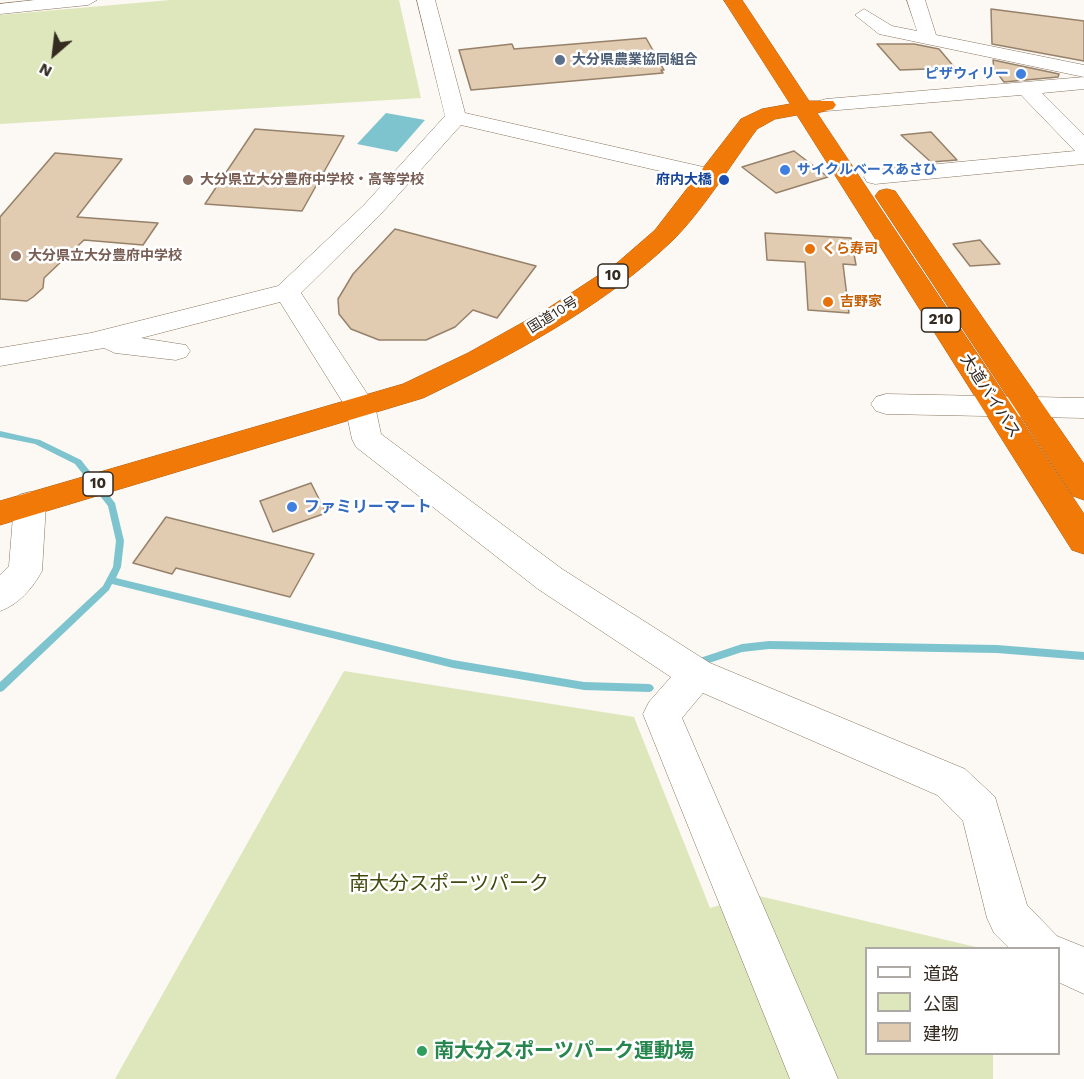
<!DOCTYPE html>
<html>
<head>
<meta charset="utf-8">
<style>
	body { margin:0 }
	#map { position:relative; width:1084px; height:1079px; overflow:hidden; background:#fcf8f3; font-family:"Work Sans","Noto Sans JP",sans-serif }
	canvas { display:block }
	.legend { position:absolute; left:865px; top:947px; width:195px; height:108px; box-sizing:border-box; background:#fff; border:2px solid #adaaa6; margin:0; padding:8px 10px; list-style:none; font-size:18px; color:#332a20 }
	.legend li { display:flex; align-items:center; gap:12px; height:30px }
	.legend b { width:30px; border:2px solid #adaaa6 }
	.north { position:absolute; left:24px; top:24px; width:60px; height:60px; -webkit-text-stroke:4px #fff; paint-order:stroke; rotate:208deg; font-size:16px; font-weight:700; line-height:24px; text-align:center; color:#332a20 }
	.north::after { content:''; display:block; margin:auto; width:21px; height:27px; background:#332a20; clip-path:polygon(50% 0,100% 100%,50% 72%,0 100%) }
</style>
</head>
<body>
<div id="map">
<canvas width="1084" height="1079"></canvas>
<ul class="legend">
<li><b style="height:8px;background:#fff"></b>道路</li>
<li><b style="height:16px;background:#dee7bc"></b>公園</li>
<li><b style="height:16px;background:#e1cbb1"></b>建物</li>
</ul>
<div class="north">N</div>
</div>
<script>
const ctx = document.querySelector('canvas').getContext('2d');
ctx.lineJoin = 'round';
function paint(path, color) {
  ctx.fillStyle = color;
  ctx.fill(path, 'evenodd');
}
function trace(path, color, width, dash) {
  ctx.strokeStyle = color;
  ctx.lineWidth = width;
  ctx.lineCap = dash ? 'butt' : 'round';
  ctx.setLineDash(dash || []);
  ctx.stroke(path);
}
function drawText(font, color, halo, rows, align = 'center') {
  ctx.font = font + ' "Work Sans","Noto Sans JP",sans-serif';
  ctx.lineWidth = 5;
  ctx.setLineDash([]);
  ctx.textBaseline = 'middle';
  ctx.strokeStyle = halo;
  ctx.fillStyle = color;
  for (const [text, x, y, turn = 0] of rows) {
    ctx.save();
    ctx.translate(x, y);
    ctx.rotate((+turn || 0) * Math.PI / 180);
    ctx.textAlign = isNaN(turn) ? turn : align;
    if (halo) ctx.strokeText(text, 0, 0);
    ctx.fillText(text, 0, 0);
    ctx.restore();
  }
}
paint(new Path2D(`
	M170,0h229l22,98 -421,26v-109z
	M344,671l290,46 76,191 45,-13 225,53h-114v106h127v25h-878z`), '#dee7bc');
paint(new Path2D(`
	M386,113l39,7 -28,32 -40,-8z`), '#7dc4ce');
paint(new Path2D(`
	M0,431l40,9 41,20 34,43 9,38 -3,26 -5,11 337,82 131,22 65,2 3,1 2,3 -2,3 -3,1 -65,-2 -131,-22 -341,-84 -3,6 -106,101 -3,1v-10l103,-96 10,-19 3,-26 -8,-35 -33,-42 -40,-20 -35,-7z
	M769,641l228,4 87,7v8l-87,-7 -228,-4 -27,3 -42,14 -3,-1 -2,-3 2,-3 45,-15z`), '#7dc4ce');
const building = new Path2D(`
	M991,9l93,12v40l-92,-17z
	M646,38l18,32h-3l2,3 -192,17 -12,-40 53,-6 2,5z
	M877,44h37l25,5 16,19 -55,2z
	M993,60l66,14 -1,3 -54,5 -10,-13z
	M255,129l89,7 -42,75 -97,-7z
	M931,132l26,28 -26,2 -30,-27z
	M794,151l34,26 -52,16 -34,-26z
	M55,153l67,6 -45,58 81,6 -15,22 -59,-5 -40,38 -1,10 -10,9 -6,4 -27,-2v-82z
	M395,229l141,37 -39,52 -24,-8 -18,17 -29,13h-47l-28,-11 -12,-15 -1,-15 15,-25z
	M765,233l86,5 5,27 -13,-1 6,49 -41,-3 -3,-48 -38,-2z
	M980,240l20,24 -30,2 -17,-22z
	M311,483l15,30 -53,19 -13,-31z
	M166,517l148,37 -24,43 -114,-29 -4,6 -39,-11z`);
paint(building, '#e1cbb1');
trace(building, '#96816a', 1.5);
const minor = new Path2D(`
	M35,0h62l-9,5 -88,9v-10z
	M417,0h18l30,113 234,53 8,2 3,5 -3,5 -8,2 -238,-55 -81,90 -79,78 67,102 7,11 6,28 181,135 148,94 255,106 30,28 32,108 30,31 27,11v47l-26,-12v-34h-49l-15,-15 -7,-15 -24,-97 -26,-26 -234,-102 -21,25 156,361h-48l-147,-365 6,-12 22,-25 -133,-88 -182,-142 -4,-8 -7,-33 -65,-104 -139,36 45,7 4,6 -4,6 -10,3 -61,-7 -11,-5 -104,18v-18l91,-15 187,-47 86,-81 81,-89z
	M907,0h18l11,35 148,30v24l-42,4 42,42v29l-209,20 -8,-2 -3,-5 3,-5 8,-2 200,-19 -54,-56 -195,16 -7,-2 -3,-4 3,-4 7,-2 258,-22 -205,-43 -24,-19 9,-6 28,17 25,5z
	M886,394l198,4v20l-198,-4 -10,-3 -5,-7 5,-7z
	M30,492l11,3 5,9 -4,67c-9,17 -24,34 -42,40v-36l9,-9 5,-62 5,-9z`);
const highway = new Path2D(`
	M724,0h18l67,101h24l3,4 -3,4 -16,4 267,401v40l-12,-4 -275,-435 -22,4 -18,10c-25,34 -56,84 -86,113 -71,67 -161,114 -248,156l-423,127v-24l403,-117 65,-31 79,-44 70,-46 38,-33 86,-111 21,-10 28,-5z
	M887,189l8,2 189,273v36l-11,-4 -198,-300 4,-5z`);
trace(minor, '#89755e', 1);
trace(highway, '#ae5d10', 1);
paint(minor, '#fff');
paint(highway, '#f17907');
for (const [x, y, r, color] of [
	[560,60,6,"#5c6f8a"],
	[1021,74,6,"#3f7fe0"],
	[785,170,6,"#3f7fe0"],
	[188,180,6,"#8d6e63"],
	[724,180,6,"#1a4fb4"],
	[810,249,6,"#e8710a"],
	[16,256,6,"#8d6e63"],
	[828,302,6,"#e8710a"],
	[292,507,6,"#3f7fe0"],
	[422,1051,6,"#2e9e5b"]
]) {
  const dot = new Path2D();
  dot.arc(x, y, r, 0, 2 * Math.PI);
  ctx.fillStyle = color;
  ctx.fill(dot);
  trace(dot, '#fff', 2);
}
drawText('bold 14px', '#4e5e75', '#fff', [
	["大分県農業協同組合",572,60]
], 'left');
drawText('bold 14px', '#366cbe', '#fff', [
	["ピザウィリー",1009,74],
	["サイクルベースあさひ",797,170,"left"]
], 'right');
drawText('bold 14px', '#785e54', '#fff', [
	["大分県立大分豊府中学校・高等学校",200,180],
	["大分県立大分豊府中学校",28,256]
], 'left');
drawText('bold 14px', '#164399', '#fff', [
	["府内大橋",712,180]
], 'right');
drawText('bold 14px', '#c56008', '#fff', [
	["くら寿司",822,249],
	["吉野家",840,302]
], 'left');
drawText('14px', '#332a20', '#fff', [
	["国道10号",553,315,-32]
]);
for (const [x, y, w] of [
	[613,276,30],
	[941,320,39],
	[98,484,30]
]) {
  const box = new Path2D();
  box.roundRect(x - w / 2, y - 12, w, 24, 4.5);
  ctx.fillStyle = '#fff';
  ctx.fill(box);
  trace(box, '#332a20', 1.5);
}
drawText('bold 15px', '#332a20', null, [
	["10",613,276],
	["210",941,320],
	["10",98,484]
]);
drawText('16px', '#332a20', '#fff', [
	["大道バイパス",990,396,57]
]);
drawText('bold 16px', '#366cbe', '#fff', [
	["ファミリーマート",304,507]
], 'left');
drawText('20px', '#424a0d', '#fff', [
	["南大分スポーツパーク",449,884]
]);
drawText('bold 20px', '#27864d', '#fff', [
	["南大分スポーツパーク運動場",434,1051]
], 'left');
</script>
</body>
</html>
